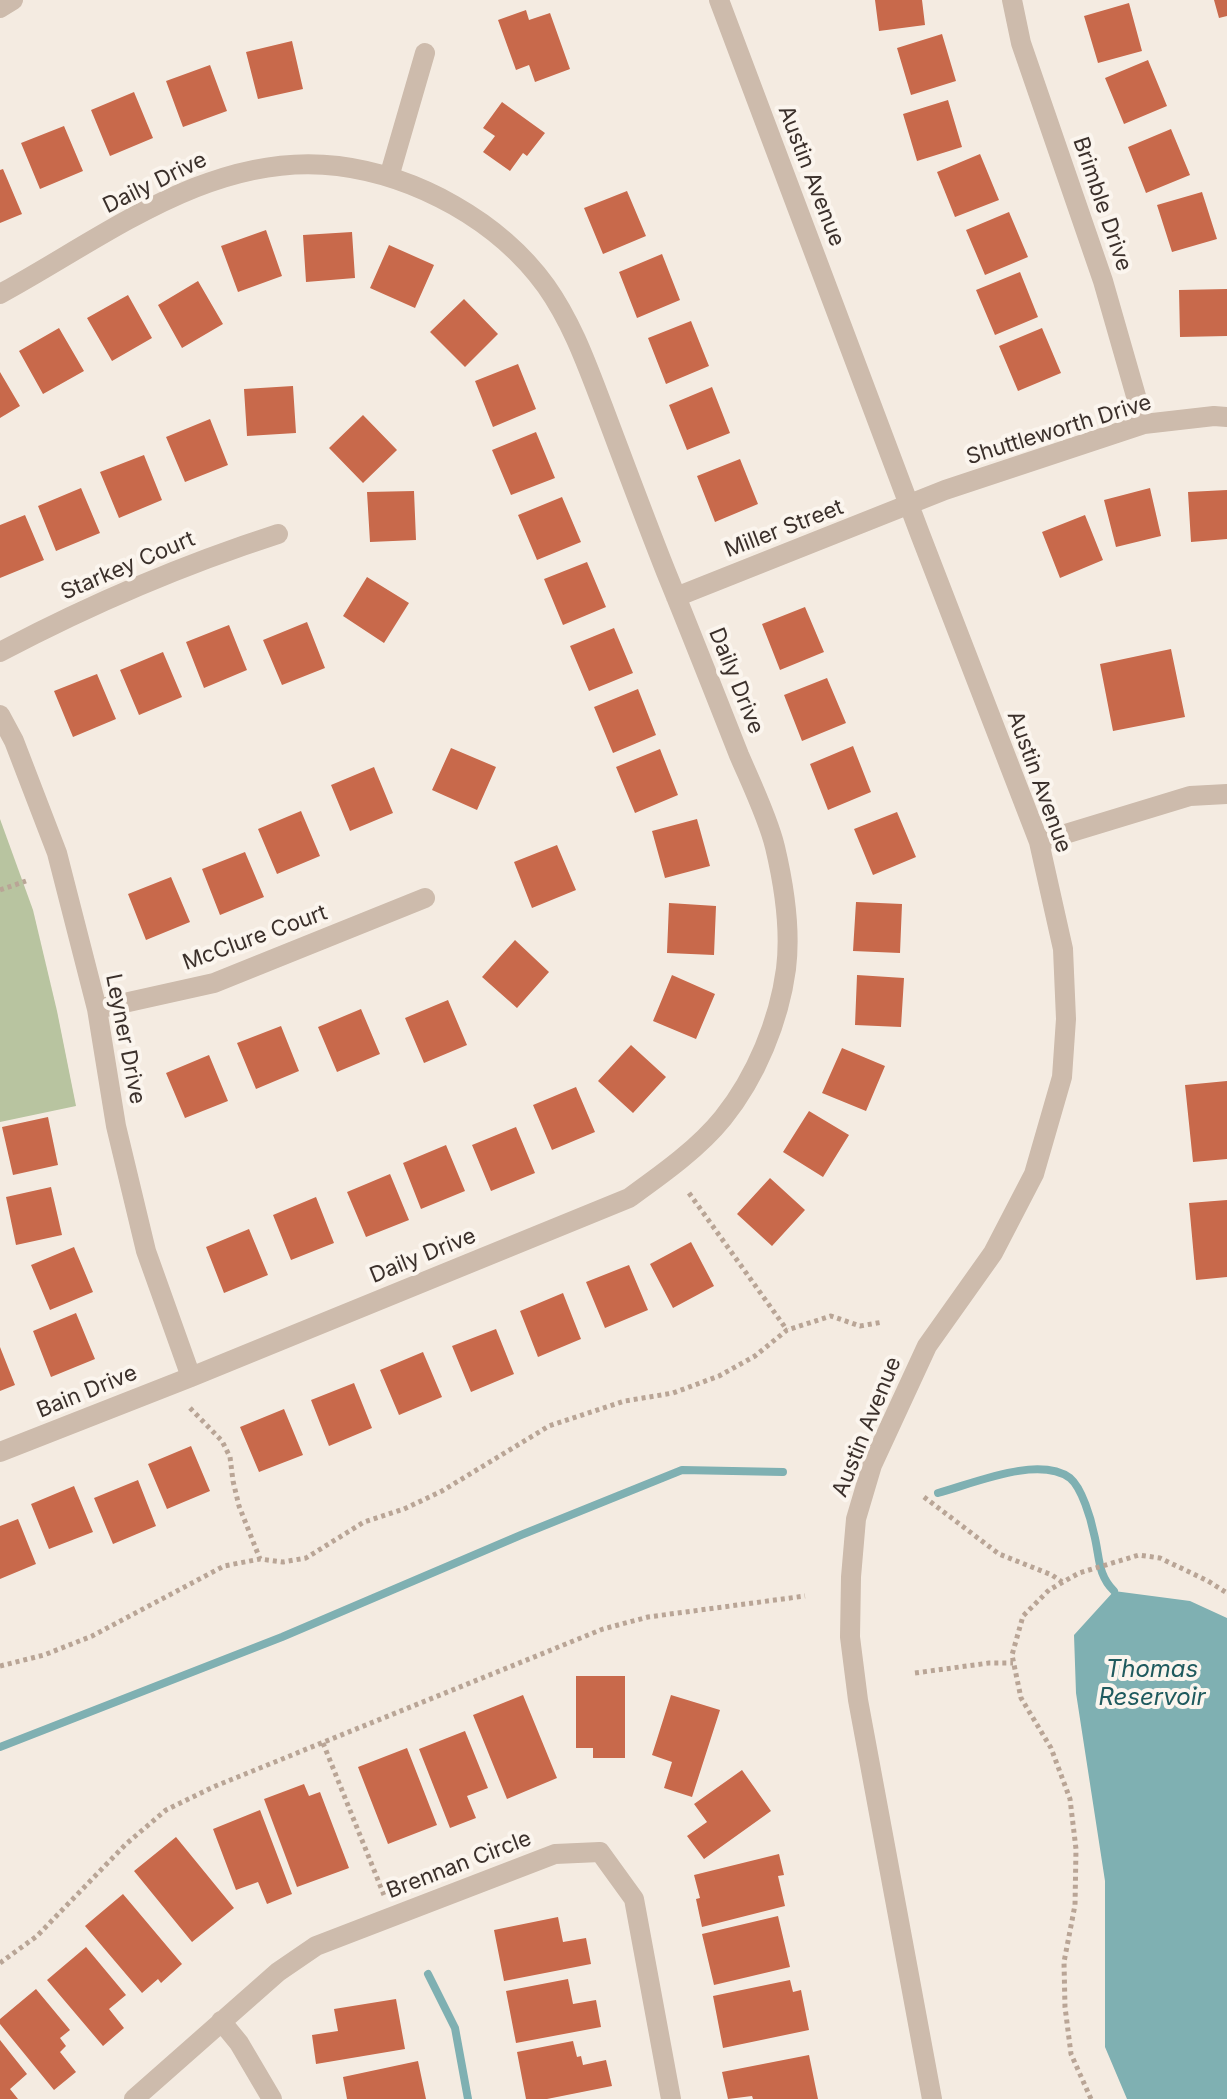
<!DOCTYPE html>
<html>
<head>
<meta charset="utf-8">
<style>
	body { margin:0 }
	canvas { display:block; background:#f4ebe1 }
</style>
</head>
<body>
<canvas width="1227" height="2099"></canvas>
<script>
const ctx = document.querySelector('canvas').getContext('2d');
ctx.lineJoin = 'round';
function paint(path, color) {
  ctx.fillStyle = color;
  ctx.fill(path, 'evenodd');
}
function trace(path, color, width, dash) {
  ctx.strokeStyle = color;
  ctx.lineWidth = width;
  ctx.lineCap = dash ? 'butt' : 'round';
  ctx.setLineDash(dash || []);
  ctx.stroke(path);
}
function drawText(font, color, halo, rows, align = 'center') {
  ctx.font = font + ' Inter,sans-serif';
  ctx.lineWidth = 8;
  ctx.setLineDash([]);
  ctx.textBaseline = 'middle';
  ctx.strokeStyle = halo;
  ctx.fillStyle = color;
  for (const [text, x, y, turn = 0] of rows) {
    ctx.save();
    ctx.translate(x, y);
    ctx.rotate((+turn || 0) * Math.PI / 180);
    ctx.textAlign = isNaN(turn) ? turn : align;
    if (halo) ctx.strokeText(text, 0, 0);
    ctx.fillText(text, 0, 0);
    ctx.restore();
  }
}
paint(new Path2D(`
	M0,819l33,91 24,101 19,95 -76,16z`), '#b8c4a0');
paint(new Path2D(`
	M1114,1591l76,10 37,17v481h-100l-22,-52v-166l-29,-188 -2,-58z`), '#7fb0b2');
trace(new Path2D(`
	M938,1493c34,-9 100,-38 132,-15 12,10 21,41 24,56 6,23 3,40 20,57
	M0,1747l282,-110 239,-102 161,-65 101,2
	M428,1974l27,54 13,71`), '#7fb0b2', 8);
paint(new Path2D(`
	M875,0h47l3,25 -46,6z
	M1214,0h13v16l-8,2z
	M1129,3l13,48 -44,12 -14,-47z
	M526,10l3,10 21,-7 20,56 -35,13 -6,-17 -13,5 -18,-50z
	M942,34l14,47 -45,14 -14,-47z
	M292,41l11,48 -45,10 -12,-47z
	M1148,60l19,46 -43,18 -19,-46z
	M210,65l17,46 -44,16 -17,-46z
	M134,92l19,46 -43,18 -19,-46z
	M948,100l14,47 -45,14 -14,-47z
	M502,102l43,31 -18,23 -4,-3 -13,18 -27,-19 12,-16 -12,-8z
	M64,126l19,45 -43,18 -19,-46z
	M1171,129l19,46 -44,18 -18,-46z
	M980,154l19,46 -44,17 -18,-45z
	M3,169l19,45 -22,9v-53z
	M627,191l19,45 -43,18 -19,-46z
	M1202,192l15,47 -45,13 -15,-47z
	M1009,212l19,45 -43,18 -19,-45z
	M266,230l16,46 -44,16 -17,-46z
	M352,232l3,46 -49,4 -3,-47z
	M389,245l45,20 -19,43 -45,-20z
	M662,254l18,46 -43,18 -18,-46z
	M1020,272l18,45 -43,18 -19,-45z
	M198,281l25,43 -41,24 -24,-43z
	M1227,289v47l-47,1 -1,-47z
	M128,295l24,43 -40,23 -25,-43z
	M464,299l34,35 -33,33 -35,-35z
	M691,321l18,45 -43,18 -18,-46z
	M59,328l25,43 -41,23 -24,-43z
	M1042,328l19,45 -43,18 -19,-45z
	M518,364l18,45 -43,18 -18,-46z
	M0,372l20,34 -20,12z
	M293,386l3,47 -49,3 -3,-47z
	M712,387l18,46 -43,17 -18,-45z
	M363,415l34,35 -34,33 -34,-35z
	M210,419l18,46 -43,17 -19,-45z
	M536,432l19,46 -44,17 -19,-45z
	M144,455l18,45 -43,18 -19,-46z
	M740,459l18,45 -43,18 -18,-46z
	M81,488l19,45 -44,18 -18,-45z
	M1150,488l11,48 -45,11 -12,-47z
	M1227,490v49l-36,3 -3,-50z
	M414,491l2,49 -46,2 -3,-50z
	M562,497l19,45 -44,18 -19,-45z
	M25,515l19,45 -44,18v-53z
	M1085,515l18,45 -43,18 -18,-46z
	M587,562l19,45 -43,18 -19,-46z
	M367,577l42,26 -25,40 -41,-27z
	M805,607l19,45 -44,18 -18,-46z
	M307,622l18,46 -43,17 -19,-45z
	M229,625l18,45 -43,18 -18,-46z
	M614,628l19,45 -44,18 -19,-45z
	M1171,649l14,68 -72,14 -13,-67z
	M163,652l19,45 -43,18 -19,-45z
	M97,674l19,45 -43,18 -19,-46z
	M827,678l19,45 -44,18 -18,-46z
	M638,689l18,46 -43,18 -19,-46z
	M853,746l18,46 -43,18 -18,-46z
	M451,748l45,19 -19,43 -45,-20z
	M660,749l18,46 -43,18 -19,-46z
	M374,767l19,46 -43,18 -19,-46z
	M301,811l19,45 -43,18 -19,-45z
	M897,812l19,45 -43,18 -19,-46z
	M697,819l13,47 -45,12 -13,-47z
	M557,845l19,45 -44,18 -18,-46z
	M245,852l19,45 -44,18 -18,-46z
	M171,877l19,45 -44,18 -18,-46z
	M856,902l46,2 -2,49 -47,-2z
	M669,903l47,3 -2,49 -47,-2z
	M515,940l34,32 -32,36 -35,-31z
	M672,975l43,19 -19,45 -43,-18z
	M857,975l47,3 -3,49 -46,-2z
	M448,1000l19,45 -43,18 -19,-45z
	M361,1009l19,45 -43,18 -19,-45z
	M281,1026l18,45 -43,18 -19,-46z
	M631,1045l35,32 -33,36 -35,-32z
	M842,1048l43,18 -19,45 -44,-18z
	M209,1055l19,46 -43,17 -19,-45z
	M1227,1081v78l-34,3 -8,-77z
	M576,1087l19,45 -43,18 -19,-45z
	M809,1111l40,24 -26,42 -40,-25z
	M48,1117l10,48 -45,10 -11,-48z
	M516,1127l19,46 -44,18 -19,-46z
	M446,1145l19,46 -44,18 -18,-46z
	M390,1174l19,46 -43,17 -19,-45z
	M770,1178l35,32 -33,36 -35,-32z
	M51,1187l11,48 -46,10 -10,-48z
	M316,1197l18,46 -43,17 -18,-45z
	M1227,1200v77l-31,3 -7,-77z
	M249,1229l19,46 -44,18 -18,-46z
	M691,1242l23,44 -41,22 -23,-44z
	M74,1247l19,45 -43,18 -19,-45z
	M629,1265l19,45 -43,18 -19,-46z
	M563,1293l18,46 -43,18 -18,-46z
	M76,1313l19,46 -44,18 -18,-46z
	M496,1329l18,45 -43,18 -19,-46z
	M0,1347l15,38 -15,6z
	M423,1352l19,45 -43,18 -19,-45z
	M354,1383l18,45 -43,18 -18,-46z
	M284,1409l19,46 -44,17 -19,-45z
	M191,1446l19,45 -43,18 -19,-45z
	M138,1480l18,46 -43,18 -19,-46z
	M74,1486l19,46 -44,17 -18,-45z
	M18,1519l18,45 -36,15v-53z
	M576,1676h49v82h-32v-10h-17z
	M523,1695l34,83 -50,21 -34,-84z
	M671,1695l49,15 -28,87 -28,-9 8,-26 -20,-7z
	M465,1731l23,57 -21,8 9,22 -26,10 -31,-79z
	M407,1748l30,77 -49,19 -30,-77z
	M742,1770l29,41 -67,48 -17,-23 20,-14 -13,-18z
	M304,1784l5,12 11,-4 29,76 -52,19 -33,-88z
	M260,1810l32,84 -25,10 -9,-22 -22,8 -23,-61z
	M176,1837l58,71 -42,34 -58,-71z
	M779,1854l5,21 -6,1 7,30 -83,21 -6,-28 4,-1 -6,-23z
	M123,1894l59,70 -21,19 -3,-4 -16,14 -57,-67z
	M778,1916l12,51 -76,18 -12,-51z
	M558,1917l5,25 23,-4 5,26 -87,17 -10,-51z
	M86,1947l40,48 -17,14 15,19 -21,18 -56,-66z
	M568,1979l5,25 23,-4 5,27 -85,16 -10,-52z
	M790,1980l3,12 8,-2 8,40 -86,18 -10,-52z
	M36,1989l34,41 -10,8 6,8 -6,6 16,20 -22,18 -54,-66v-5z
	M396,1999l9,50 -89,15 -4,-29 26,-4 -4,-22z
	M0,2040l27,34 -17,15 8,10h-18z
	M573,2041l4,16 4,-1 2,9 23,-5 6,26 -65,13h-21l-9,-47z
	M809,2055l9,44h-65l-1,-3 -24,3 -6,-27z
	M418,2061l8,38h-79l-4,-22z`), '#c8694b');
trace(new Path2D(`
	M0,890l26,-9
	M689,1193l98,137
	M190,1408l32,33 8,16 3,24 6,25 21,53
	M924,1497l75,57 53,21 10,7
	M0,1666l44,-11 48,-19 132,-70 36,-7 23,3 23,-4 58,-36 40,-13 38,-18 107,-65 76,-25 48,-8 46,-17 36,-20 32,-26 44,-14 29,10 23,-4
	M915,1673l74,-10h24
	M323,1743l61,152
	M0,1963l37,-27 89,-92 40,-34 47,-23 390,-158 45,-12 157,-21
	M1091,2099l-20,-45 -6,-47 -1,-45 11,-57 1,-56 -6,-50 -19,-51 -30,-50 -9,-43 11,-39 26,-26 30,-17 60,-18 21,3 48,23 19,12`), '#b9a596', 5, [4, 4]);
trace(new Path2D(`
	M719,0l201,534 119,308 24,107 3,70 -4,58 -28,97 -41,79 -66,93 -55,119 -16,54 -5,58 -1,60 8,63 74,399
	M1012,0l9,43 82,238 41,143
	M0,8l13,-8
	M389,177l36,-124
	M0,294c105,-57 212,-144 338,-128 79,10 161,55 208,120 27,38 42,82 59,126 20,53 40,107 61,160 25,61 49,122 73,183 12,28 29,63 36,92 9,38 16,82 11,122 -7,52 -30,108 -63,149 -25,31 -62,57 -94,80l-438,179 -191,75
	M676,597l269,-107 199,-66 70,-8 13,1
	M0,652c89,-47 182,-87 278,-118
	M0,715l14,26 43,112 40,156 19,117 30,125 45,126
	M1039,842l151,-46 37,-2
	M97,1009l117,-26 211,-85
	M221,2021l18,22 33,56
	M134,2099l144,-127 38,-26 239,-92 45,-2 34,47 37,200`), '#cdbbac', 20);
drawText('22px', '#3b302b', '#fbf5ee', [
	["Austin Avenue",811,176,69],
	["Daily Drive",155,183,-26],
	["Brimble Drive",1102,204,71],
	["Shuttleworth Drive",1059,430,-17],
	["Miller Street",784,529,-21],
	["Starkey Court",128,566,-23],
	["Daily Drive",736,681,68],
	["Austin Avenue",1039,782,70],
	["McClure Court",255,938,-20],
	["Leyner Drive",125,1039,79],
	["Daily Drive",423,1256,-22],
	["Bain Drive",87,1392,-22],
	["Austin Avenue",867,1427,-68],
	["Brennan Circle",459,1865,-21]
]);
drawText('italic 24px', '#1f5a5e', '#fbf5ee', [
	["Thomas",1152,1670],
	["Reservoir",1152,1698]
]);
</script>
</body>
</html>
